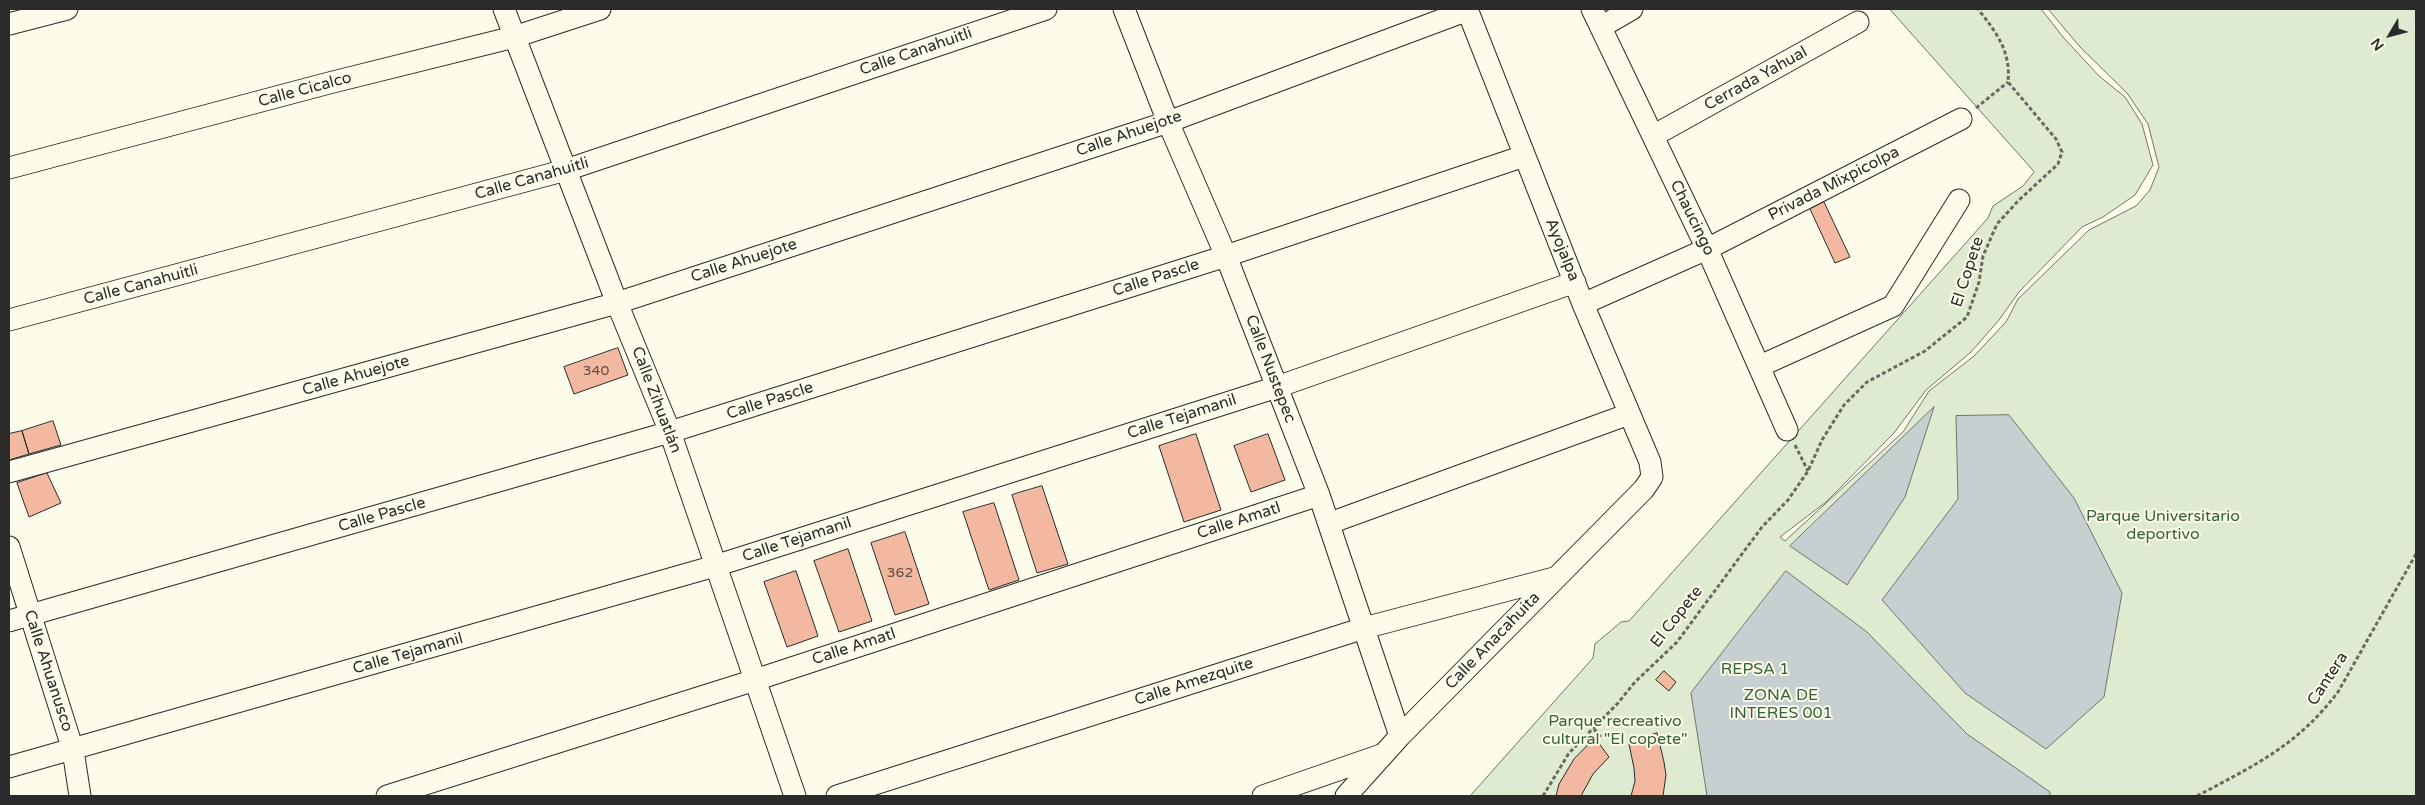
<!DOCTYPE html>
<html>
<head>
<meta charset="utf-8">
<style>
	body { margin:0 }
	#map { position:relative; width:2425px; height:805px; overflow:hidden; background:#fdfbea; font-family:"Varela Round",sans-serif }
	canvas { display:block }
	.frame { position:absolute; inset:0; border:10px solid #2b2b2b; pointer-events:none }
	.north { position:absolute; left:2365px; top:10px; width:50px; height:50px; -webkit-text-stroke:4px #fdfbea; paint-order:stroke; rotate:233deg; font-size:14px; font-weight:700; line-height:20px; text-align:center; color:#2b2b2b }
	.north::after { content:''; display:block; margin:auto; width:18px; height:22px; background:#2b2b2b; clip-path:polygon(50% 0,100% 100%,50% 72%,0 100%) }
</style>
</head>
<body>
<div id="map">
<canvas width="2425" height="805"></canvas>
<div class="frame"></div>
<div class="north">N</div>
</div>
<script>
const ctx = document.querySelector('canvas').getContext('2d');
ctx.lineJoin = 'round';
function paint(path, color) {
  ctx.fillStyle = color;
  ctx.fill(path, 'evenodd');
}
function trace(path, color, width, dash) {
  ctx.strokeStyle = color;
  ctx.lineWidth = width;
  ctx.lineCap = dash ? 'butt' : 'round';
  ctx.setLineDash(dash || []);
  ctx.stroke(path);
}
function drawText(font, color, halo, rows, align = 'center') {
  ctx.font = font + ' "Varela Round",sans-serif';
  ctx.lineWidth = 4;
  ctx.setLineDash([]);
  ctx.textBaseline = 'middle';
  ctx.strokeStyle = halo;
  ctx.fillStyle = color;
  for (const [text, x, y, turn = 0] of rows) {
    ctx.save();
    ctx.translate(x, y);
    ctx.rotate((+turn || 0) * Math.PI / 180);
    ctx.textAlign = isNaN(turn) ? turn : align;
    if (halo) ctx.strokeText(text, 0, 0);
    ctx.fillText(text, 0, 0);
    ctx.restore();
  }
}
const green = new Path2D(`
	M1890,9h151l22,28 36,39 26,21 17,27 11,41 -18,30 -32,22 -21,10 -63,65 -20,28 -28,32 -45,38 -32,43 -68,69 -46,35 5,4 118,-109 26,-41 45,-35 32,-34 12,-23 71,-69 47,-24 14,-16 9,-23 -11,-43 -21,-31 -47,-46 -32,-38h368v787h-946l123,-138 2,-14 26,-22 8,-1 359,-403 5,-12 30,-20 11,-14z`);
paint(green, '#deebd1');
trace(green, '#74746e', 1);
const water = new Path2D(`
	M1934,407l-29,90 -58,88 -57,-39z
	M2009,415l65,83 48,95 -18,104 -58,52 -81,-56 -83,-93 76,-101 -2,-83z
	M1786,571l81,61 100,102 83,58v4h-343l-16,-103z`);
paint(water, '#c7d0d0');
trace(water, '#74746e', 1);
const building = new Path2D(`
	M1824,202l26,55 -15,6 -25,-54z
	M618,348l10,27 -54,19 -10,-27z
	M53,421l8,24 -32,9 -7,-23z
	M22,431l7,23 -20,6v-26z
	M1196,434l25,76 -37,12 -25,-76z
	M1268,434l17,46 -34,12 -17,-46z
	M47,473l14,30 -32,14 -12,-34z
	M1042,486l26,78 -31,9 -25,-78z
	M994,503l25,77 -30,10 -26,-78z
	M905,532l24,72 -34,11 -24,-72z
	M848,549l24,72 -33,11 -25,-71z
	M796,571l22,65 -31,11 -23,-65z
	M1664,671l12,11 -7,9 -13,-11z
	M1657,733l7,29 2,13 -3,21h-32l4,-15 -1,-13 -5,-24z
	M1595,738l14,19 -16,17 -12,22h-25l3,-12 15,-25z`);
paint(building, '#f2b8a0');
trace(building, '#2b2b2b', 1);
const minor = new Path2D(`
	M504,9l113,294 53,129 125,364
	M1124,9l44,113 58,134 93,239 81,241
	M1592,9l115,240 80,181
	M9,24l58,-15
	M1601,27l31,-18
	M1653,136l205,-114
	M9,168l320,-85 185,-46 86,-28
	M1583,304l124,-55 254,-130
	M9,320l557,-150 480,-161
	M1760,366l133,-60 66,-106
	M9,472l608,-169 551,-181 300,-112
	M1330,523l299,-109
	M9,547l64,203 7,46
	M9,621l661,-189 556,-176 298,-100
	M9,767l706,-201 562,-179 298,-105
	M387,796l368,-116 564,-185
	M837,796l527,-168 190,-50
	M1263,796l118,-41
	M1346,796l54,-60 244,-247 8,-12 -2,-15 -67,-158 -116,-295`);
trace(minor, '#2b2b2b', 23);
trace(new Path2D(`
	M1976,108l32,-26
	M1795,445l13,26
	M1594,729l7,8
	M1543,796l26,-43 49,-50 17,-21 42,-40 85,-115 26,-27 20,-29 14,-31 22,-35 23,-23 58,-31 42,-34 12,-35 4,-26 14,-32 21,-23 40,-37 4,-12 -6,-13 -48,-57c3,-31 -12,-50 -30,-73
	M2197,796c58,-31 100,-50 141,-104l78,-138`), '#6a6964', 3, [4, 2.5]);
trace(minor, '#fdfbea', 21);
drawText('14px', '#5d4e48', null, [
	["340",596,371],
	["362",900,573]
]);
drawText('16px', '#2b2b2b', '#fdfbea', [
	["Calle Canahuitli",916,52,-19],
	["Cerrada Yahual",1756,79,-29],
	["Calle Cicalco",305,90,-15],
	["Calle Ahuejote",1129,134,-19],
	["Calle Canahuitli",532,179,-16],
	["Privada Mixpicolpa",1834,184,-27],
	["Chaucingo",1692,218,64],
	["Ayojalpa",1562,250,68],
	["Calle Ahuejote",744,261,-18],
	["El Copete",1968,272,-72],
	["Calle Pascle",1156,278,-18],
	["Calle Canahuitli",141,285,-15],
	["Calle Nustepec",1270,369,69],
	["Calle Ahuejote",356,376,-16],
	["Calle Zihuatlán",656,400,69],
	["Calle Pascle",770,401,-18],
	["Calle Tejamanil",1182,417,-18],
	["Calle Pascle",382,515,-16],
	["Calle Amatl",1239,521,-18],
	["Calle Tejamanil",797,540,-18],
	["El Copete",1677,617,-52],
	["Calle Anacahuita",1493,641,-46],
	["Calle Amatl",854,647,-18],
	["Calle Tejamanil",408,654,-16],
	["Calle Ahuanusco",48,671,72],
	["Cantera",2328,679,-57],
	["Calle Amezquite",1194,682,-18]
]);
drawText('16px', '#34623c', '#fdfbea', [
	["Parque Universitario",2163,517],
	["deportivo",2163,535],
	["REPSA 1",1755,670],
	["ZONA DE",1781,696],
	["INTERES 001",1781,714],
	["Parque recreativo",1615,722],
	["cultural \"El copete\"",1615,740]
]);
</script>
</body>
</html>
